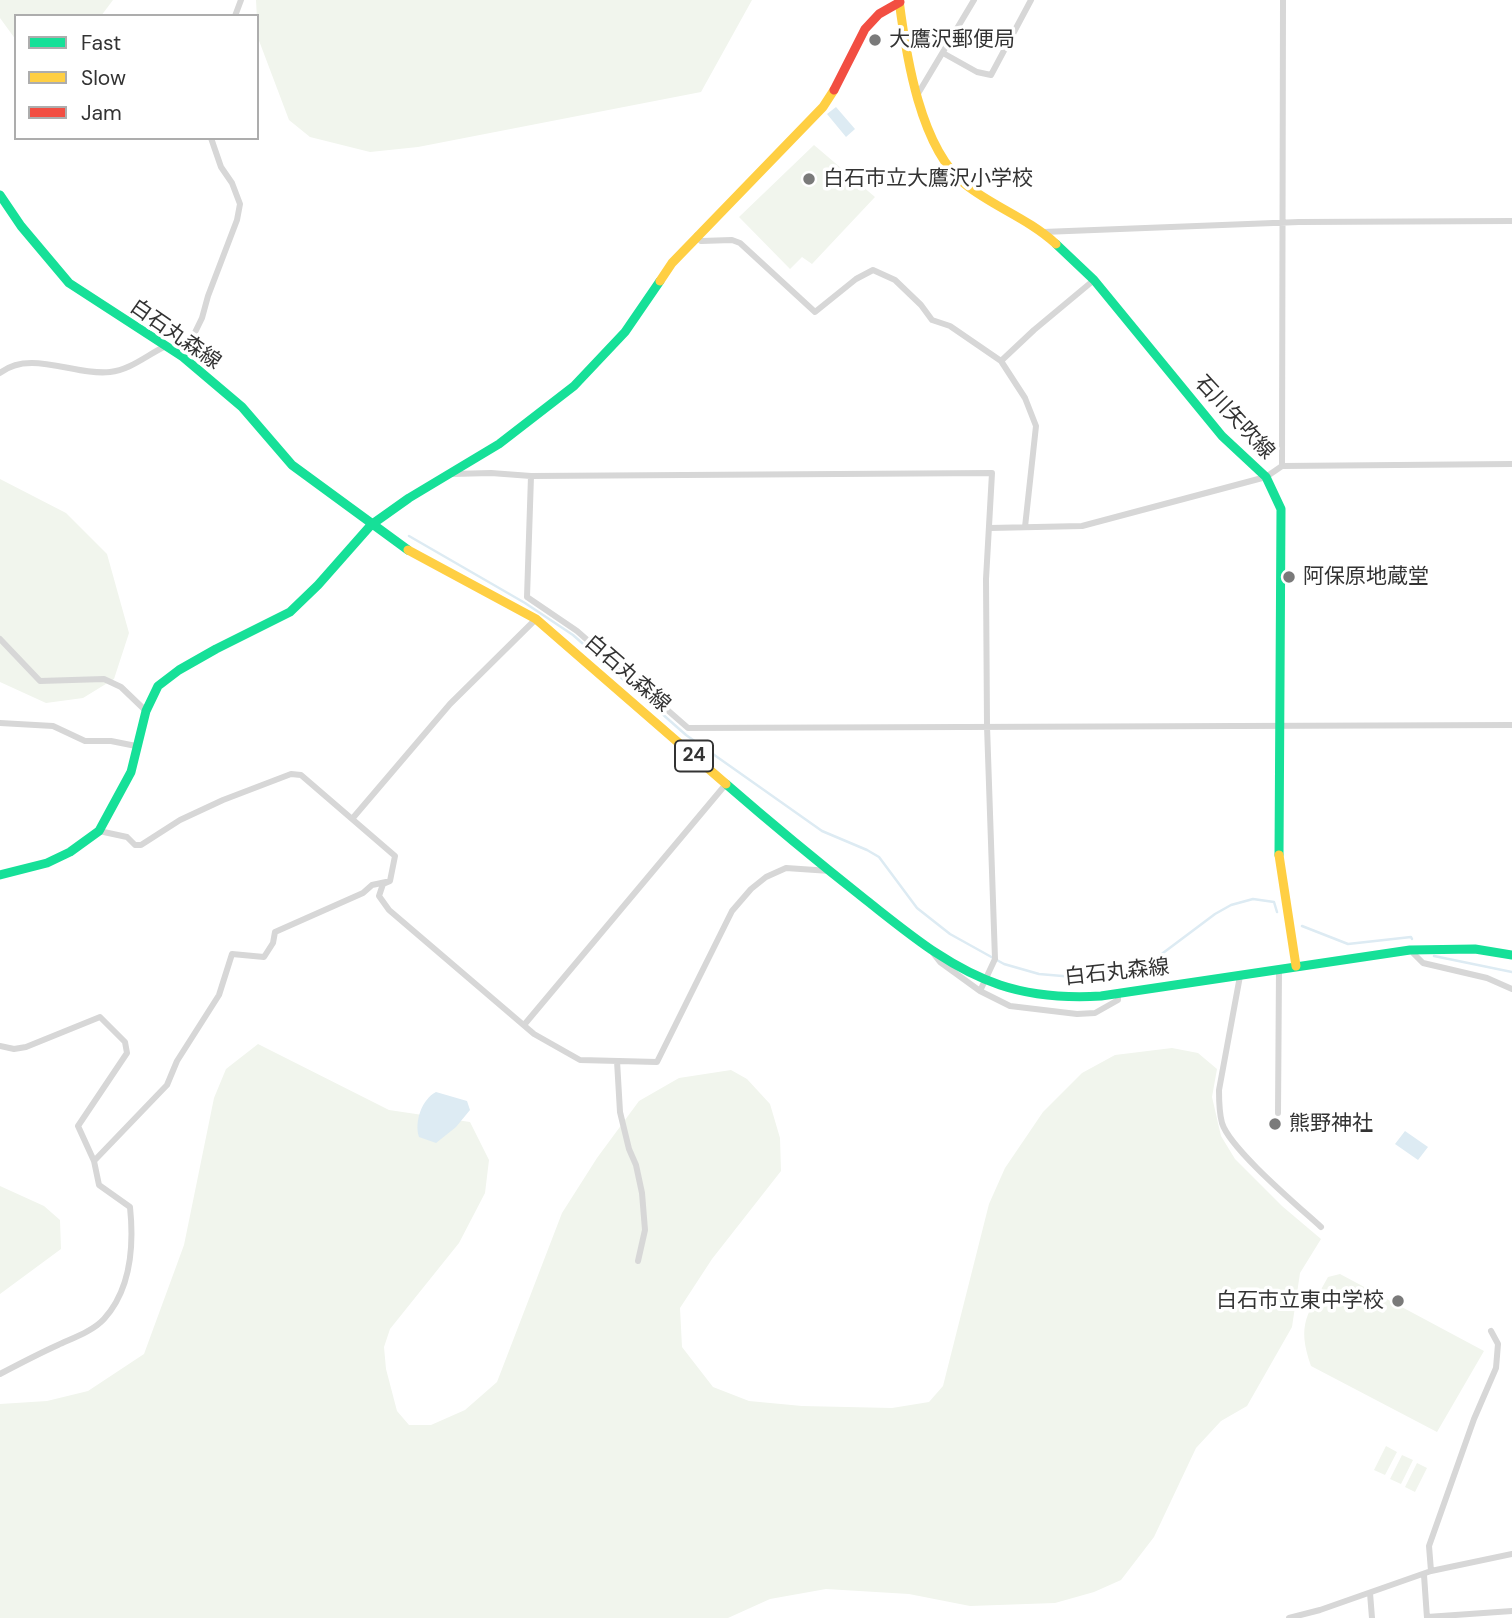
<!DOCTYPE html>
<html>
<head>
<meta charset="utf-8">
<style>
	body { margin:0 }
	#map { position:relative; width:1512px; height:1618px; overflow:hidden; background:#fff; font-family:"DM Sans",sans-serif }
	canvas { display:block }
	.legend { position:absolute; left:14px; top:14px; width:245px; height:126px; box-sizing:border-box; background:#fff; border:2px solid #adadad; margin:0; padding:9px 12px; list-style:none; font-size:21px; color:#333 }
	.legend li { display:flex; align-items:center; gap:14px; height:35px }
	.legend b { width:35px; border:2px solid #adadad }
</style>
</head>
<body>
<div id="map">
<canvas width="1512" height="1618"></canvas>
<ul class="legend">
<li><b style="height:9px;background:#16e098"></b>Fast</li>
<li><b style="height:9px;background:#ffcf43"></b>Slow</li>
<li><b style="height:9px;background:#f24e42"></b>Jam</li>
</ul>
</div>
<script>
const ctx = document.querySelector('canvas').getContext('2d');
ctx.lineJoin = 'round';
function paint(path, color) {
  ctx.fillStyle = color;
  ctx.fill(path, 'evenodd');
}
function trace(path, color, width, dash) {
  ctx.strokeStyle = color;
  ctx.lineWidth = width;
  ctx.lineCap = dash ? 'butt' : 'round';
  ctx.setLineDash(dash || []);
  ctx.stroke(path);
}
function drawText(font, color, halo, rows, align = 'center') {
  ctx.font = font + ' "DM Sans","Noto Sans JP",sans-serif';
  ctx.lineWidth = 7;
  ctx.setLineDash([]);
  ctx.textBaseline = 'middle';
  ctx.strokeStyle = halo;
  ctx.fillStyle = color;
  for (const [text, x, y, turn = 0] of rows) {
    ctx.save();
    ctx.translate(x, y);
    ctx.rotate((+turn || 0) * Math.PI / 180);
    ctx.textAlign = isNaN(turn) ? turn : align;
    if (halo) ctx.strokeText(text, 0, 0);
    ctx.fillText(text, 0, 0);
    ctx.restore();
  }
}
paint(new Path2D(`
	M0,0h113l-12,16h-85v24l-16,-22z
	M256,0h496l-51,92 -283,55 -48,5 -60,-15 -21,-17 -31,-82z
	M814,145l61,52 -63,67 -10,-7 -12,12 -51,-52z
	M0,479l66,34 41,41 22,79 -15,46 -31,19 -37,5 -46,-21z
	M258,1044l131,66 81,12 19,38 -4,33 -26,50 -69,86 -6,18 2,22 11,42 12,14h22l34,-15 32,-28 65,-169 35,-55 42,-57 40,-23 52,-8 16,9 23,25 10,34 1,33 -69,88 -32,49 2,39 31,40 36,14 53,5 90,2 37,-6 14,-16 46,-182 16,-36 38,-56 39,-39 33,-18 57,-7 26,5 19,16 -5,28 9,39 14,23 47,47 39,33 -21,34 -8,54 -45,79 -26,15 -25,27 -42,89 -33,43 -27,12 -39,11 -85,3 -61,-12 -83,-5 -56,10 -42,19h-728v-214l47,-3 41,-10 56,-37 40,-109 30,-147 12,-29z
	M0,1186l44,20 16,14 1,29 -61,45z
	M1340,1274l144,77 -47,81 -126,-66c-15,-43 -3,-52 17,-89z
	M1386,1446l11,6 -12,23 -11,-5z
	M1402,1455l11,5 -12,24 -11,-5z
	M1417,1463l10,5 -12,24 -10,-5z`), '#f1f5ed');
paint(new Path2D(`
	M836,107l19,22 -9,8 -19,-23z
	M436,1092l31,9 3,9 -14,17 -20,16 -17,-6c-5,-15 3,-38 17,-45z
	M1405,1131l23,16 -10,13 -23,-16z`), '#ddebf3');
trace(new Path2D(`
	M409,536l116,67 48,32 113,100 136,96 45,19 12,7 38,51 33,26 54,30 35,10 35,3 65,-6 76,-57 16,-9 22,-6 21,3 3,10
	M1302,926l46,18 63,-7 1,2
	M1434,956l78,16`), '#ddebf3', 2.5);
trace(new Path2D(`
	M235,16l6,-16
	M943,53l34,19 14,3 40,-75
	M916,97l58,-97
	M1043,232l256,-10 213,-1
	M697,235l4,6 31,-1 8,3 75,69 41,-33 17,-9 22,10 26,25 11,15 18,6 51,35 24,37 11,28 -11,101
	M183,357l19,-39 6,-22 29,-76 3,-16 -8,-21 -11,-16 -10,-29
	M1001,361l33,-31 60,-50
	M0,373c30,-24 75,3 110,-1 20,-2 37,-17 54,-25
	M1282,466l1,-466
	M452,474l39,-1 40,3 461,-3 -6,106 1,147 8,233 -15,32
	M531,476l-4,121 50,34 111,97 824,-3
	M990,528l92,-2 184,-49 16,-11 230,-2
	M0,639l40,42 64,-2 17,8 25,24
	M0,723l53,3 32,15h26l25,5
	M352,819l98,-115 86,-85
	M99,831l28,6 8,8h6l39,-25 43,-20 68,-26 10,1 94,81 -5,25 -7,3 -4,12 10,14 145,124 46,26 77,2 75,-151 19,-22 15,-12 20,-9 44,3
	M1411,951l12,12 64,15 25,11
	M933,953l7,9 40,29 30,15 67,8 18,-1 23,-13v-6
	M1240,976l-21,114c0,11 0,22 3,33 8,26 76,83 99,104
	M524,1025l202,-241
	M0,1046l14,3 12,-2 74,-30 25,25 2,11 -49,73 16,35 5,24 31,22c4,38 2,81 -26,112 -11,12 -31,19 -46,26 -20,9 -39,19 -58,29
	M617,1061l3,51 9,37 7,16 6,28 3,37 -7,31
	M1278,1113l1,-144
	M94,1161l73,-76 10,-24 42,-66 13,-41 32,3 9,-14 2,-11 88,-39 9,-8 14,-3
	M1431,1571l-2,-25 45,-127 22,-51 2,-24 -7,-13
	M1424,1575l3,43
	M1370,1593l2,25
	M1427,1617l85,-6
	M1289,1618l31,-8 111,-39 81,-17`), '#d7d7d7', 6);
trace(new Path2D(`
	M0,195l21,31 48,57 114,74 59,50 50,58 116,85
	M1056,244l38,36 128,156 44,41 15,32 -2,346
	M726,784c46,40 92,78 140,116 42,33 83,68 134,85 33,11 67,13 101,11l309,-46 65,-1 37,6
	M0,875l47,-12 23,-11 29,-21 32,-59 15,-61 12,-25 21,-16 37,-21 74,-37 28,-27 53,-60 38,-27 90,-54 75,-58 51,-54 35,-51`), '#16e098', 9);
trace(new Path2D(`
	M899,0c7,55 21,149 67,185 28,22 63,34 90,59
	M660,281l12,-18 151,-156 11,-17
	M408,550l128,69 190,165
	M1279,855l17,111`), '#ffcf43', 9);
trace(new Path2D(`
	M834,90l31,-61 14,-15 21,-12`), '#f24e42', 9);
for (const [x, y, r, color] of [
	[875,40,7,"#7a7a7a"],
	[809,179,7,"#7a7a7a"],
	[1289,577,7,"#7a7a7a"],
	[1275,1124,7,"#7a7a7a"],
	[1398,1301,7,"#7a7a7a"]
]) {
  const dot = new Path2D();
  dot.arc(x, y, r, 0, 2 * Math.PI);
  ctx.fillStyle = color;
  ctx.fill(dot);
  trace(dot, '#fff', 2.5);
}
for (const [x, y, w] of [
	[694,756,38]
]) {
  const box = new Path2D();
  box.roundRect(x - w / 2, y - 15.5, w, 31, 5);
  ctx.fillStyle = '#fff';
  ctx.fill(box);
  trace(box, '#333', 2);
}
drawText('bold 19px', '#333', null, [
	["24",694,756]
]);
drawText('21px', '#333', '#fff', [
	["大鷹沢郵便局",889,40],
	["白石市立大鷹沢小学校",823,179],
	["阿保原地蔵堂",1303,577],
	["熊野神社",1289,1124],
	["白石市立東中学校",1384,1301,"right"]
], 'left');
drawText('21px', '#333', '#fff', [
	["白石丸森線",175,335,35],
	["石川矢吹線",1234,418,47],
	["白石丸森線",627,674,41],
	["白石丸森線",1117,973,-6]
]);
</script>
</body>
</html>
